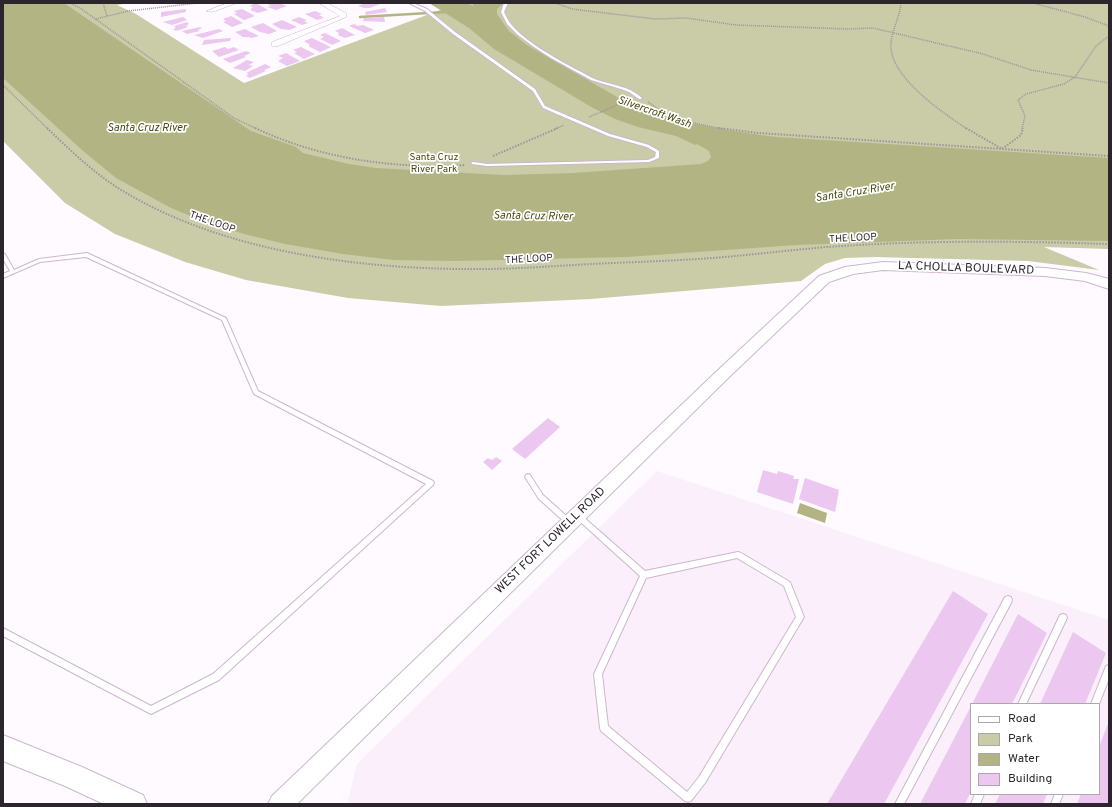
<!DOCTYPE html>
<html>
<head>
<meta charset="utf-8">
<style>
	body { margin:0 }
	#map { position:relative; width:1112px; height:807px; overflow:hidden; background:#fefaff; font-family:Overpass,sans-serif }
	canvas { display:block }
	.frame { position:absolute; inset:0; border:4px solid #2d252e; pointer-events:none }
	.legend { position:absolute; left:970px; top:703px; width:130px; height:92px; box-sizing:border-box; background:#fff; border:1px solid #aba8ab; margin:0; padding:5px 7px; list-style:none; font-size:12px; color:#2d252e }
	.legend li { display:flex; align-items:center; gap:8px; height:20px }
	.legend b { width:20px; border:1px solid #aba8ab }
</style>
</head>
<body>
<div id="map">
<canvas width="1112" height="807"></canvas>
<div class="frame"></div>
<ul class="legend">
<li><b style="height:5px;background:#fff"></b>Road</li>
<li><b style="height:11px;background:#c9cca7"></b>Park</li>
<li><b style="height:11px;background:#b2b583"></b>Water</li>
<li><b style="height:11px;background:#ecc7ef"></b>Building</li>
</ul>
</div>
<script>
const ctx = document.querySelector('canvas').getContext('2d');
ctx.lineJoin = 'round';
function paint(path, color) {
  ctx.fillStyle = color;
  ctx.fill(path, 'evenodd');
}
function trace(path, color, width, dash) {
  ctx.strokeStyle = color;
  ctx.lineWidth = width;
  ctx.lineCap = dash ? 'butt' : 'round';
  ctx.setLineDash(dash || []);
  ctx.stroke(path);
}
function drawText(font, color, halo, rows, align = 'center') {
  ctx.font = font + ' Overpass,sans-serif';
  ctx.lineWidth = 3.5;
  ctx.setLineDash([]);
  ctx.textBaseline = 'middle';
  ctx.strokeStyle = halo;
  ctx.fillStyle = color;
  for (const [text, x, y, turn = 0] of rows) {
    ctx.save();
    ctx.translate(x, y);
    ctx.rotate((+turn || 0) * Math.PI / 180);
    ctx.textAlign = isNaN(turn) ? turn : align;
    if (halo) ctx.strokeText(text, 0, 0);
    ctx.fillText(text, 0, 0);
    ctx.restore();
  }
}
paint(new Path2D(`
	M657,471l452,149v184h-762l10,-40zM971,704h128v90h-128z`), '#faeffb');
paint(new Path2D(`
	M3,3h126l-12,2 19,9 108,69 215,-80h647l3,1v245l-65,-2 55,23 -71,-9 -153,-4 -30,1 -20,6 -24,17 -210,18 -150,7 -93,-8 -102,-18 -61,-18 -70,-28 -50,-31 -62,-62z`), '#c9cca7');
paint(new Path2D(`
	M3,3h61l187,128 45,16 7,6 46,11 27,4 128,7 69,-2 128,-9 7,-3 3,-4 -2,-6 -12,-7 -2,1 -19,-9 -38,-9 -23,-8 -22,-11 -99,-59 -25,-21 -40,-25h38l6,3v-3h31l-7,6v5l12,17 18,14 104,60c46,18 97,26 146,32l332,21v83l-151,-2 -162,6 -169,12 -171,4 -62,-1 -51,-6 -58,-10 -41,-10 -44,-14 -29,-12 -55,-30 -34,-28 -79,-72z
	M800,503l27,10 -2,10 -28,-10z`), '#b2b583');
trace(new Path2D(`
	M360,17l86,-5`), '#b2b583', 2.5);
paint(new Path2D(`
	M256,3l12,7 -10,3 -8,-3 3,-3 -4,-1z
	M266,3h12l9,3 -11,4 -9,-3 4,-1z
	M365,3h17l-12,5h-6l-6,-2z
	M385,8l2,4 -21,3 -1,-3z
	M186,9v3l-25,5v-5z
	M242,9l13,7 -11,4 -10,-6 3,-1 -3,-2z
	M315,11l7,3 -3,1 5,3 -7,2 -12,-6z
	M231,16l12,7 -11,4 -9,-5 3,-1 -3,-2z
	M183,17l4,3 -15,5 -9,-3z
	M299,17l8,3 -3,1 4,2 -6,2 -11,-5z
	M384,17l1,5 -22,-1 1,-3z
	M282,20l15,7 -8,3 -8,-1 -9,-5z
	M187,22l2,2 -3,2 2,1 -12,4 -3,-2 3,-1 -2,-2z
	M263,23l14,8 -8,3 -9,-2 -9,-5z
	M354,24l4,2 5,-1 11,5 -9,3 -16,-7z
	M200,27l2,1 -4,2 2,1 -13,3 -5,-3z
	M342,28l13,7 -10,3 -7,-3 1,-2 -4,-2z
	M219,29l4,2 -20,7 -9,-3z
	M245,29l14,7 -7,2 -4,-1h-5l-8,-5z
	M325,33l16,8 -9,4 -12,-6 4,-2 -4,-2z
	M231,38l-1,3 -28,4 2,-5z
	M312,38l19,9 -11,5 -12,-6 2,-1 -6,-4z
	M225,47l3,2 6,-2 5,3 -20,7 -7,-6z
	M301,47l14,7 -11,5 -10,-6 3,-1 -4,-2z
	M246,51l5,2 -7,3 2,1 -16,6 -7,-4z
	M286,53l14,8 -13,5 -9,-5 5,-3 -5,-2z
	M247,60l7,2 -5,3 4,1 -8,5 -12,-3z
	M265,64l6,3 -7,3 2,1 -16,7 -4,-2 3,-2 -3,-1z
	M548,418l12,9 -35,32 -13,-10z
	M496,457l6,4 -10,9 -9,-8 5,-4 4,2z
	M763,470l14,4 1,-3 16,5 -1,3h6l-6,25 -36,-12z
	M805,478l34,12 -4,22 -36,-13z
	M953,591l35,23 -104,190h-57z
	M1018,614l29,19 -35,71h-40z
	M1073,632l33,21 -21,51h-45z
	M971,706v85l-6,13h-45z
	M1109,721v83h-32l4,-10h18v-47z
	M1000,794h47l-4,10h-48z`), '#ecc7ef');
const service = new Path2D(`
	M409,3h4l14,6 28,23 80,57 10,17 65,28 39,11 10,6v7l-10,4 -162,4 -15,-2 -1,-1 2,-1 14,2 161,-4 7,-3 1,-5 -9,-5 -39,-11 -65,-28 -10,-17 -80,-57 -28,-23z
	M504,3h4l-4,9c2,4 4,8 6,11 14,18 45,35 65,46 7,3 14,8 22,11 15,5 32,6 45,18l-1,1h-2l-10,-7 -8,-3 -30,-9 -40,-22 -17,-11 -16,-12 -11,-11 -6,-12z
	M3,253l2,1 9,16 25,-11 48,-6 139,65 32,73 175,90 1,2 -1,2 -214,195 -68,34 -148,-78v-8l148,78 62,-32 213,-190 -172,-90 -32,-74 -136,-63 -46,5 -37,16v-4l7,-3 -7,-12z
	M528,474l2,1 13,20 29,26 1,2 -1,2 -2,1 -2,-1 -29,-26 -14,-22 1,-2z
	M578,513l2,1 65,57 93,-19 3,1 49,29 14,35 -99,166 -14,18 -3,1 -3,-1 -84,-70 -1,-3 -6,-54 46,-98 -64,-58 -1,-2 1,-2zM737,558l47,28 12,31 -97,160 -12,15 -79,-66 -6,-52 44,-96z
	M1008,596l3,1 1,3 -1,3 -107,201h-9l110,-207z
	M1063,614l3,1 1,3 -41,86h-8l42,-89z
	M1109,665v14l-10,25h-8l15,-38z
	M975,794h9l-4,10h-9z
	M1055,794h8l-4,10h-8z`);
const minor = new Path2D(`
	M227,3h10l-25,9 -5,-1z
	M319,3h8l19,10v4l-68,29h-6v-4l68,-26z`);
const tertiary = new Path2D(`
	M883,262l162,6 41,5 23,6v10l-24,-8 -40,-5 -162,-6 -30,4 -24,8 -102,97 -430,425h-29l4,-8 445,-425 102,-95 26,-9z`);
const secondary = new Path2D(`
	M3,735l79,32 61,28 4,9h-43l-39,-18 -62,-25z`);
trace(service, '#ccb7ce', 2);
trace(minor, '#ccb7ce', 1);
trace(tertiary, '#ccb7ce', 2);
trace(secondary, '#ccb7ce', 2);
trace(new Path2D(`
	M70,3l10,5 154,110 23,11
	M103,3l4,13
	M555,3l17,6 83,10 31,-1 50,7 112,4 25,-1 110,26 48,16 78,13
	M901,3c-1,15 -11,30 -10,45 2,31 52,65 76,81
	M1033,3l52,14 24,9
	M96,19l32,-8 70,-8
	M3,85l45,44
	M648,102c23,17 48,22 76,27
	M589,117l40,-17
	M555,129l9,-4
	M1022,129l3,-13 -7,-16 8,-6 38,-10 11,-7 21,-31 13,-10`), '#9b959c', 1.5, [1, 1]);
trace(new Path2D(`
	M47,128c25,24 51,49 81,66 101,59 237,76 353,75 36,0 73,-3 110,-5 40,-2 81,-3 121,-6 39,-3 77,-8 116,-11 93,-7 187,-6 281,-3
	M255,128c66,31 138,41 210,37
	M718,128l40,5 351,23
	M966,128l36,21 19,-14 2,-7
	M493,156l65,-28`), '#9b959c', 2, [1.5, 1.5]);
paint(service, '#fff');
paint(minor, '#fff');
paint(tertiary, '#fff');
paint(secondary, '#fff');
drawText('10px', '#46470b', '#fff', [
	["Santa Cruz",434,158],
	["River Park",434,170]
]);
drawText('10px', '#2d252e', '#fff', [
	["THE LOOP",212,223,19],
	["THE LOOP",853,239,-3],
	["THE LOOP",529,260,-3]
]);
drawText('italic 11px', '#494a0f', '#fff', [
	["Silvercroft Wash",654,113,19],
	["Santa Cruz River",147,129],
	["Santa Cruz River",855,193,-9],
	["Santa Cruz River",533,217,1]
]);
drawText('12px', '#2d252e', '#fff', [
	["LA CHOLLA BOULEVARD",966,269,2],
	["WEST FORT LOWELL ROAD",551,541,-44]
]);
</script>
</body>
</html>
